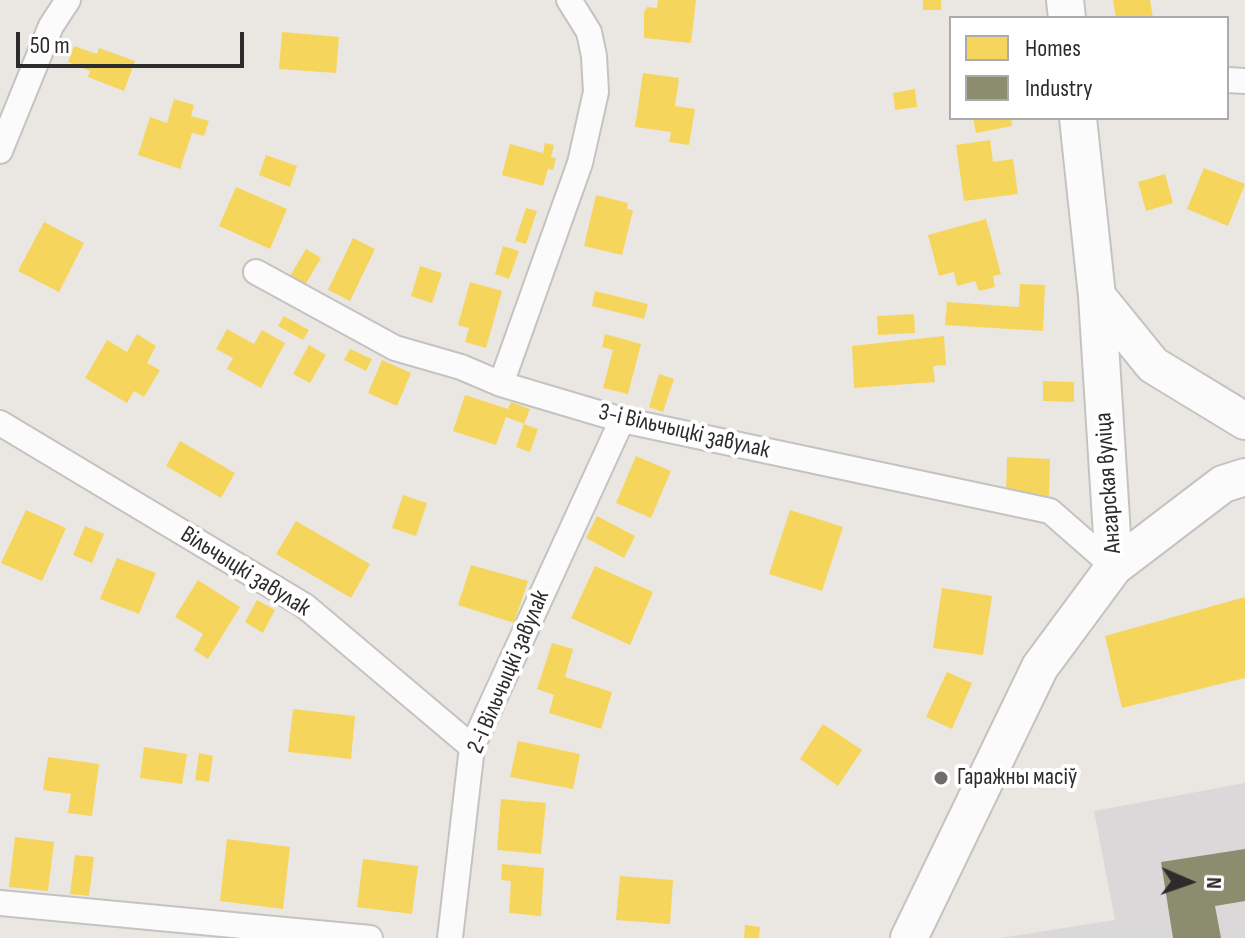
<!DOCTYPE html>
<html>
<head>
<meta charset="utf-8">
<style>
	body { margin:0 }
	#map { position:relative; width:1245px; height:938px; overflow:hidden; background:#eae7e2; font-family:"Sofia Sans Condensed",sans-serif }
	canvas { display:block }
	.legend { position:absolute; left:949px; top:16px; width:280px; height:104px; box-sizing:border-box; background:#fff; border:2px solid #ababab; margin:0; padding:10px 14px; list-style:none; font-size:24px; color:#2c2c2c }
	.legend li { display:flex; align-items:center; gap:16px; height:40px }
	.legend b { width:40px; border:2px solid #ababab }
	.north { position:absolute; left:1149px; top:842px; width:80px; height:80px; -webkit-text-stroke:6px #fff; paint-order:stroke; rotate:92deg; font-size:22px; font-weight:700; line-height:32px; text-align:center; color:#2c2c2c }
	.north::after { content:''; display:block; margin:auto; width:28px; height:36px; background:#2c2c2c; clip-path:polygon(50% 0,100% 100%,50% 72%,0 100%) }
	.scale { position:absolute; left:16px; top:32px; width:228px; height:36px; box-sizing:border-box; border:4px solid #2c2c2c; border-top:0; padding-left:10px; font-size:24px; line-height:28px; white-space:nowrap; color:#2c2c2c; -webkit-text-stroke:6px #fff; paint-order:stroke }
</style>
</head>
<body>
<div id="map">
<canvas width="1245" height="938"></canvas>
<ul class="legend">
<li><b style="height:22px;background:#f6d55c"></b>Homes</li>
<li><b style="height:22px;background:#8c8c6e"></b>Industry</li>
</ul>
<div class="north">N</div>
<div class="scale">50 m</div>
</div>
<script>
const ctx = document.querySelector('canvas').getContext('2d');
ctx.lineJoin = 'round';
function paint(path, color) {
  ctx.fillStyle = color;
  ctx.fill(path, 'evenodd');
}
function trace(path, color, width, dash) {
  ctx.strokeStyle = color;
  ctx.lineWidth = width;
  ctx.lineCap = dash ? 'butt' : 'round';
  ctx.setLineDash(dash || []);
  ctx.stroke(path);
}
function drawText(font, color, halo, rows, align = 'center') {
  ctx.font = font + ' "Sofia Sans Condensed",sans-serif';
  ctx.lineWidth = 8;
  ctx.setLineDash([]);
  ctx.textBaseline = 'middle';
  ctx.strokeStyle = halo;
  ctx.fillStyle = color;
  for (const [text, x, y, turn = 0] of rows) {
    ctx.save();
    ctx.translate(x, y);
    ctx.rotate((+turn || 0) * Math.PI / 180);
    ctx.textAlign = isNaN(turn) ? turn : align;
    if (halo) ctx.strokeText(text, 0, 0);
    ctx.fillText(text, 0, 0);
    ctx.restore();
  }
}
paint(new Path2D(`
	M1245,783v155h-245l115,-18 -21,-109z`), '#dbd8d9');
paint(new Path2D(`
	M658,0h38l-5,43 -47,-5v-26l3,-5 10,1z
	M923,0h18v10h-18z
	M1113,0h37l3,18h-37z
	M282,32l57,5 -3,36 -57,-4z
	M74,46l23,8 2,-6 36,13 -11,30 -36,-14 2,-6 -22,-9z
	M643,73l36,5 -4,28 20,3 -6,36 -20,-3 2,-10 -36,-5z
	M915,89l2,18 -22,3 -2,-17z
	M174,99l20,6 -3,11 18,5 -5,15 -12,-3 -12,36 -42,-14 12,-38 17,6z
	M973,118h38l1,8 -36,7z
	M990,140l3,22 20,-3 5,35 -54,7 -8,-56z
	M545,143l9,2 -3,12 5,1 -3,12 -5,-1 -5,17 -41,-11 8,-31 33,9z
	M266,155l31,11 -7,21 -31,-12z
	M1204,168l41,16 -17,42 -41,-17z
	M1165,174l8,29 -27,8 -8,-29z
	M236,187l51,22 -17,40 -51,-23z
	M596,195l32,8 -1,6 6,1 -11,45 -38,-9z
	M526,208l11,3 -11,33 -11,-3z
	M986,219l15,55 -8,2 2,11 -16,4 -4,-10 -18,5 -3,-14 -15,4 -11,-41z
	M44,222l40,21 -25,49 -41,-21z
	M353,238l22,11 -25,52 -22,-11z
	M503,246l16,5 -10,28 -14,-5z
	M306,249l15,9 -16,27 -15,-9z
	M420,266l22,7 -10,30 -21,-7z
	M470,282l32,9 -16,57 -21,-6 4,-14 -11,-3z
	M1020,284l25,1 -2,46 -98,-6 2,-23 72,5z
	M595,291l53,13 -4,15 -52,-13z
	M914,314l1,19 -37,2 -1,-19z
	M284,316l25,14 -6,10 -25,-14z
	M227,329l27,15 8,-14 23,13 -24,45 -34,-19 6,-11 -17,-9z
	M137,334l19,12 -9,17 13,7 -16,27 -10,-6 -7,12 -42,-25 22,-38 20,12z
	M605,334l36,10 -13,50 -25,-6 10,-38 -11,-3z
	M944,336l2,29 -13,1 2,16 -81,6 -2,-42z
	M309,345l17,10 -16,28 -17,-9z
	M350,349l22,10 -6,12 -22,-11z
	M382,360l29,13 -14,33 -29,-13z
	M659,374l15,5 -11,33 -14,-5z
	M1043,381l31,1v20l-31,-1z
	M465,395l43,14 3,-7 19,7 -6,15 -18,-7 -10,28 -43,-14z
	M524,424l14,5 -8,23 -14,-5z
	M180,441l55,32 -14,25 -55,-32z
	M636,456l35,15 -20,47 -35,-15z
	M1007,457l43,2 -1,37 -43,-1z
	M403,495l24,8 -11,33 -24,-8z
	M26,510l40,18 -24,53 -41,-18z
	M790,510l53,17 -21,64 -53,-17z
	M597,516l38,20 -11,22 -38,-20z
	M296,521l74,43 -19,34 -75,-44z
	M85,526l19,8 -12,29 -19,-8z
	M117,558l39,15 -17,41 -39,-15z
	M471,565l57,16 -14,42 -56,-18z
	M595,566l58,26 -23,53 -59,-27z
	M198,580l42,27 -32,52 -14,-9 9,-16 -28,-17z
	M942,588l50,8 -9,59 -50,-7z
	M1245,597v81l-123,30 -17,-72z
	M257,600l18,10 -12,23 -18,-11z
	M552,643l21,6 -8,28 47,15 -11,37 -52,-16 5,-18 -17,-6z
	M947,672l25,11 -20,46 -26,-12z
	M293,709l62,7 -4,43 -63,-7z
	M823,724l39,26 -24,36 -38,-27z
	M518,741l62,13 -7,35 -63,-12z
	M144,747l43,7 -5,30 -42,-6z
	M199,753l14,3 -4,26 -14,-2z
	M48,757l51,7 -7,52 -24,-3 3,-19 -28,-4z
	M501,799l45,4 -5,51 -44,-4z
	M15,837l39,5 -6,49 -39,-4z
	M227,839l63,8 -7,62 -63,-8z
	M75,855l19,2 -5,39 -19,-2z
	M363,859l55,7 -6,48 -55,-7z
	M502,864l42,4 -3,48 -32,-3 2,-32 -10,-1z
	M620,876l53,4 -3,44 -54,-4z
	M745,925l15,2 -1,11h-15z`), '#f6d55c');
paint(new Path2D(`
	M1245,849v52l-30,5 6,32h-48l-12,-76z`), '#8c8c6e');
const street = new Path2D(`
	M1227,80l18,1
	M0,151l51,-125 17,-26
	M256,272l139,76 66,19 40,17 121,36 428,91 64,56
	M501,384l79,-221 16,-71 -2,-36 -5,-24 -20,-32
	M0,423l305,183 167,141
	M0,903l370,35
	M450,938l22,-191 150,-327`);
const secondary = new Path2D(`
	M1065,0l2,18
	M1078,118l19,178 17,271
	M1097,296l56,69 92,56
	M909,938l131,-271 74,-100 109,-83 22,-7`);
trace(street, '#c4c3c2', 28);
trace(secondary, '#c4c3c2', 40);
trace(street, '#fcfbfb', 24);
trace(secondary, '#fcfbfb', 36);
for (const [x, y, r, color] of [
	[941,778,8,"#6e6d6c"]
]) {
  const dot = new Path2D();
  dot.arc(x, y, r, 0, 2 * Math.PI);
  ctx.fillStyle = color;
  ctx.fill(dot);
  trace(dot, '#fff', 3);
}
drawText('24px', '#2c2c2c', '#fff', [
	["3-і Вільчыцкі завулак",684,432,13],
	["Ангарская вуліца",1109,483,-94],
	["Вільчыцкі завулак",245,572,32],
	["2-і Вільчыцкі завулак",509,672,-67]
]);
drawText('24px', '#2c2c2c', '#fff', [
	["Гаражны масіў",957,778]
], 'left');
</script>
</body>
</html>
